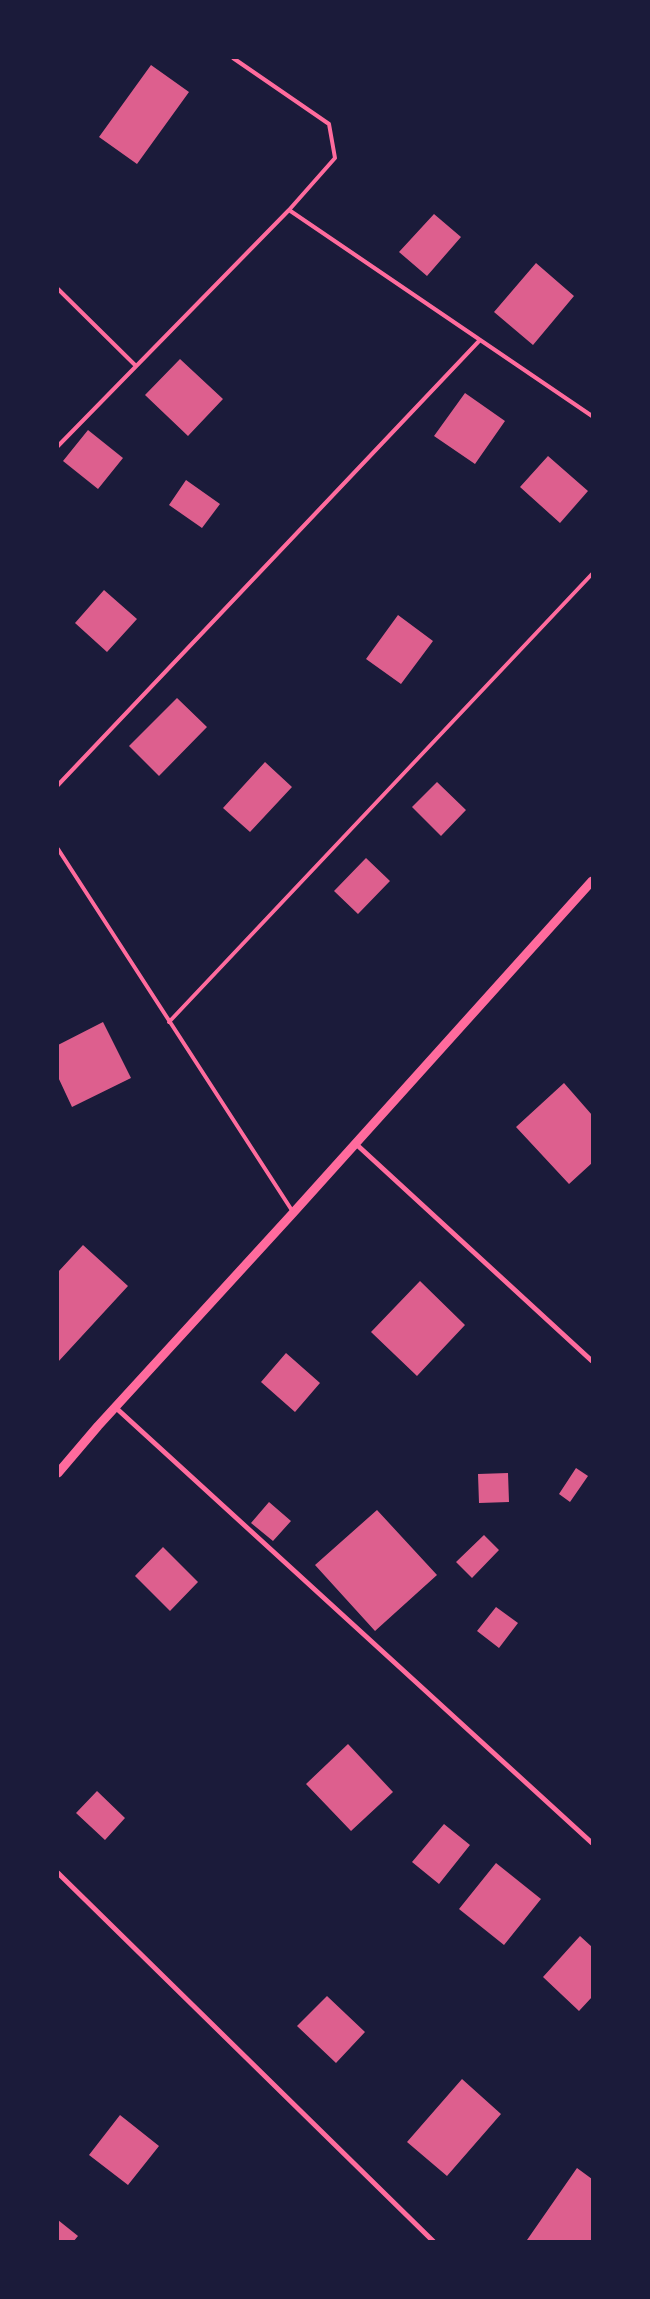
<!DOCTYPE html>
<html>
<head>
<meta charset="utf-8">
<style>
	body { margin:0 }
	#map { position:relative; width:650px; height:2299px; overflow:hidden; background:#1b1b3a; font-family:"Roboto Serif",serif }
	canvas { display:block }
	.frame { position:absolute; inset:0; border:59px solid #1b1b3a; pointer-events:none }
</style>
</head>
<body>
<div id="map">
<canvas width="650" height="2299"></canvas>
<div class="frame"></div>
</div>
<script>
const ctx = document.querySelector('canvas').getContext('2d');
ctx.lineJoin = 'round';
function paint(path, color) {
  ctx.fillStyle = color;
  ctx.fill(path, 'evenodd');
}
function trace(path, color, width, dash) {
  ctx.strokeStyle = color;
  ctx.lineWidth = width;
  ctx.lineCap = dash ? 'butt' : 'round';
  ctx.setLineDash(dash || []);
  ctx.stroke(path);
}
paint(new Path2D(`
	M151,65l38,27 -52,72 -38,-27z
	M434,214l27,23 -34,39 -28,-24z
	M536,263l38,33 -41,49 -39,-33z
	M180,359l43,40 -35,37 -43,-41z
	M465,393l40,28 -30,43 -41,-28z
	M88,430l35,28 -25,31 -35,-28z
	M548,456l40,35 -28,32 -40,-36z
	M186,480l34,24 -18,24 -33,-23z
	M104,590l33,29 -30,33 -32,-29z
	M398,615l35,26 -32,43 -35,-25z
	M177,698l30,29 -48,49 -30,-30z
	M265,762l27,25 -42,45 -27,-24z
	M437,782l29,28 -25,26 -29,-29z
	M366,858l24,23 -32,33 -24,-23z
	M103,1022l28,56 -59,29 -14,-30v-32z
	M564,1083l28,32v48l-23,21 -53,-57z
	M83,1245l45,41 -70,76v-90z
	M420,1281l45,44 -48,51 -46,-44z
	M286,1353l34,30 -25,29 -34,-30z
	M576,1468l12,8 -18,26 -11,-8z
	M508,1473l1,29 -30,1 -1,-29z
	M269,1502l22,19 -18,20 -22,-18z
	M377,1510l60,65 -62,56 -60,-66z
	M484,1535l15,15 -27,28 -16,-16z
	M163,1547l35,35 -28,29 -35,-35z
	M496,1607l22,16 -19,25 -22,-17z
	M348,1744l45,48 -42,39 -45,-47z
	M97,1791l28,27 -20,22 -29,-27z
	M444,1824l26,21 -31,39 -27,-22z
	M496,1863l45,36 -37,46 -45,-36z
	M580,1936l12,11v50l-13,14 -36,-34z
	M327,1996l38,36 -29,31 -39,-37z
	M462,2079l39,35 -54,62 -40,-34z
	M120,2115l39,31 -31,39 -39,-30z
	M577,2168l15,11v63h-63l-2,-2z
	M58,2220l20,16 -5,6h-15z`), '#dd5f8e');
trace(new Path2D(`
	M233,58l96,66 6,34 -46,52
	M58,289l78,77
	M58,446l231,-236 303,206
	M58,785l422,-445
	M58,849l235,363
	M169,1022l423,-448`), '#ff6b9d', 4);
trace(new Path2D(`
	M356,1144l236,217
	M115,1407l477,436
	M58,1873l376,369`), '#ff6b9d', 5);
trace(new Path2D(`
	M58,1473l40,-47 195,-213 299,-332`), '#ff6b9d', 9);
</script>
</body>
</html>
